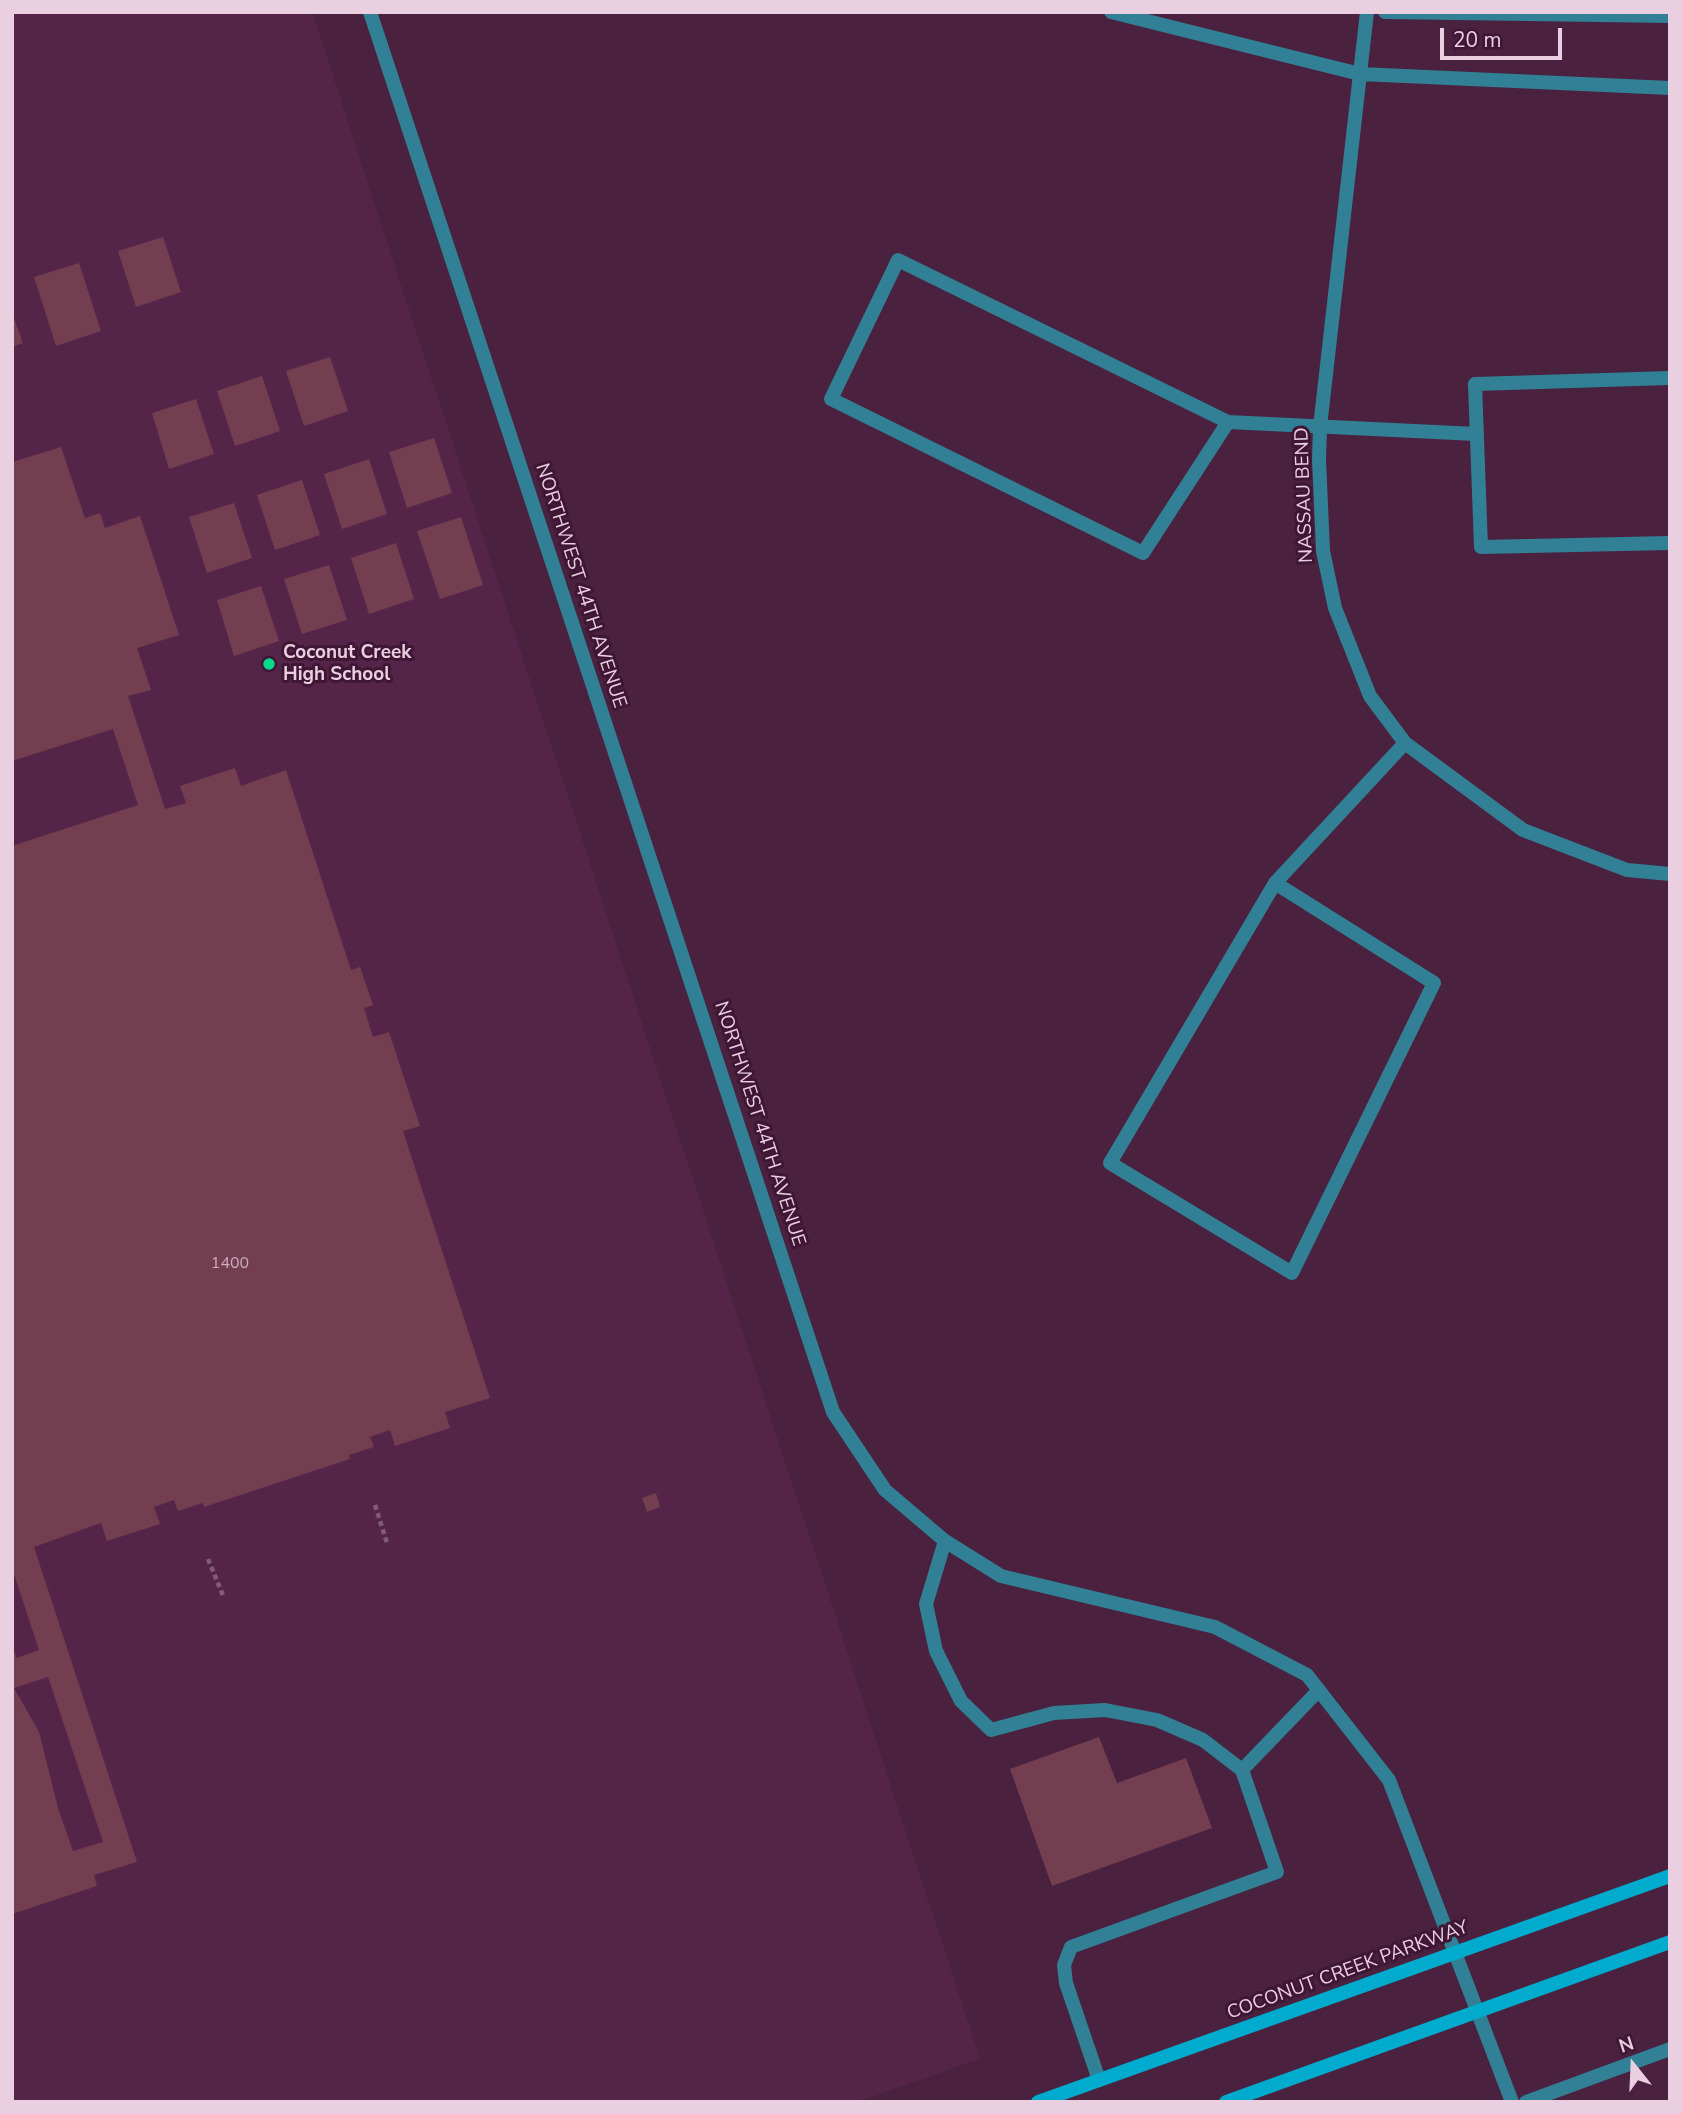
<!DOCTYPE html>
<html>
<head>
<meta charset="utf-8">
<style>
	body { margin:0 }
	#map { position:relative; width:1682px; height:2114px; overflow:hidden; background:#4a213f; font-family:"Nunito Sans",sans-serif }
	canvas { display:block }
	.frame { position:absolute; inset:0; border:14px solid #eacfe1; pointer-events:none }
	.north { position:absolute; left:1598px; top:2030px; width:70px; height:70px; -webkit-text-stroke:5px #3f1735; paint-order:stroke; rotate:342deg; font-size:19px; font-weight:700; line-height:28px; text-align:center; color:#eacfe1 }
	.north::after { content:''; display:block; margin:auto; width:24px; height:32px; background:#eacfe1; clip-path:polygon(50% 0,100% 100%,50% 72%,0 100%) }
	.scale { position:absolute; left:1440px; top:28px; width:122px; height:32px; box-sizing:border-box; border:4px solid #eacfe1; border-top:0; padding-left:9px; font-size:21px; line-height:24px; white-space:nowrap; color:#eacfe1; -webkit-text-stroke:5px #3f1735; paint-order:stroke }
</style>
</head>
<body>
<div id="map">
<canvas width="1682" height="2114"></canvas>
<div class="frame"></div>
<div class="north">N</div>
<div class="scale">20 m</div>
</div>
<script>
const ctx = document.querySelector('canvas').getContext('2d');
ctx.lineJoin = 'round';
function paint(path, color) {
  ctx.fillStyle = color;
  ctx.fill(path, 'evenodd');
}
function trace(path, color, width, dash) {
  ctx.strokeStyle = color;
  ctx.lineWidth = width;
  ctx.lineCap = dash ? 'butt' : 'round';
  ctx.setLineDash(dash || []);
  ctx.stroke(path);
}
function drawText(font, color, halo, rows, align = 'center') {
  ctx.font = font + ' "Nunito Sans",sans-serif';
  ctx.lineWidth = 6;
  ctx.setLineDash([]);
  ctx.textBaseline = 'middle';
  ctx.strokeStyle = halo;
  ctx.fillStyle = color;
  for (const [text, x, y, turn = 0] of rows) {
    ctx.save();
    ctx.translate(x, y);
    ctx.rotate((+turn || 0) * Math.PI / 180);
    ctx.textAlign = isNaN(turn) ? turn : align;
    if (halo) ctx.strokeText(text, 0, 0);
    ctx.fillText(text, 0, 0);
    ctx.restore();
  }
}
paint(new Path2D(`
	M12,12h300l668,2047 -124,43h-844z`), '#552549');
paint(new Path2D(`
	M163,237l18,55 -45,15 -18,-56z
	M79,263l22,68 -45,15 -22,-69z
	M12,313l11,30 -11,4z
	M330,357l18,54 -44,15 -18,-55z
	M262,376l18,55 -45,15 -18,-55z
	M196,399l18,55 -45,15 -17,-56z
	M434,438l18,55 -45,15 -18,-56z
	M61,447l24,71 15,-5 5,15 35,-12 39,119 -42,13 14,42 -23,6 37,113 21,-6 -6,-17 55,-18 6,18 45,-16 65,200 9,-3 13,38 -9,3 9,29 16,-5 31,94 -17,5 87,267 -45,14 5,16 -55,18 -5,-16 -20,7 4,10 -25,8 1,4 -146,48 -1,-4 -25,8 -4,-11 -20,7 6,17 -53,17 -6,-18 -67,24 103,315 -43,13 3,11 -85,28v-268l5,12 22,-8 -27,-82v-722l126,-41 -25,-76 -101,32v-299zM48,1677l55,165 -30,9 -15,-43 -19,-76 -25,-44z
	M369,459l18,55 -45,15 -18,-55z
	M302,480l18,55 -45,15 -18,-55z
	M234,503l18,55 -45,15 -18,-56z
	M461,517l22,68 -43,14 -23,-68z
	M396,543l18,56 -45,15 -18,-56z
	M329,565l18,55 -45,14 -18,-55z
	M261,586l18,55 -45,15 -17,-56z
	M656,1493l4,14 -13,5 -5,-14z
	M1099,1737l18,46 69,-25 26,70 -160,58 -42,-117z`), '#723e50');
trace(new Path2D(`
	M375,1505l12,38
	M208,1559l16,39`), '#805c76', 4.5, [5, 3.5]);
trace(new Path2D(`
	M1670,378l-195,6 6,163 189,-4
	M1228,422l-85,131 -312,-154 67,-139 330,162 248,12
	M1275,883l159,100 -142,290 -182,-110 165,-280 130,-140
	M945,1541l-19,63 10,47 25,50 30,29 63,-17 51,-3 52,10 46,20 39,30
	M1099,2080l-33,-97 -2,-18 7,-18 206,-75 -35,-102 77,-80`), '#318095', 14);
trace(new Path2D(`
	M370,12l463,1400 52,78 60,51 56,35 214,51 92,48 82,105 123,322
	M1111,12l249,62 310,14
	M1367,12l-47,415 -1,32 4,92 12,57 35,88 35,47 118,87 104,40 43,4
	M1385,12l285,4
	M1526,2102l144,-53`), '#318095', 14);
trace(new Path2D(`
	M1038,2102l632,-226
	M1226,2102l444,-160`), '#00abcd', 14);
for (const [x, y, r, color] of [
	[269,664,7,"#08d98b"]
]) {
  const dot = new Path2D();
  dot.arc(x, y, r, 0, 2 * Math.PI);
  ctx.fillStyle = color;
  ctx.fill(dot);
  trace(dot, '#3f1735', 2.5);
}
drawText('16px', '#ccabbd', null, [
	["1400",230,1264]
]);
drawText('19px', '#eacfe1', '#3f1735', [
	["NASSAU BEND",1305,495,-92],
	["NORTHWEST 44TH AVENUE",580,586,72],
	["NORTHWEST 44TH AVENUE",759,1124,72],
	["COCONUT CREEK PARKWAY",1348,1971,-20]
]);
drawText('bold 19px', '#eacfe1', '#3f1735', [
	["Coconut Creek",283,653],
	["High School",283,675]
], 'left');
</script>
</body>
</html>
